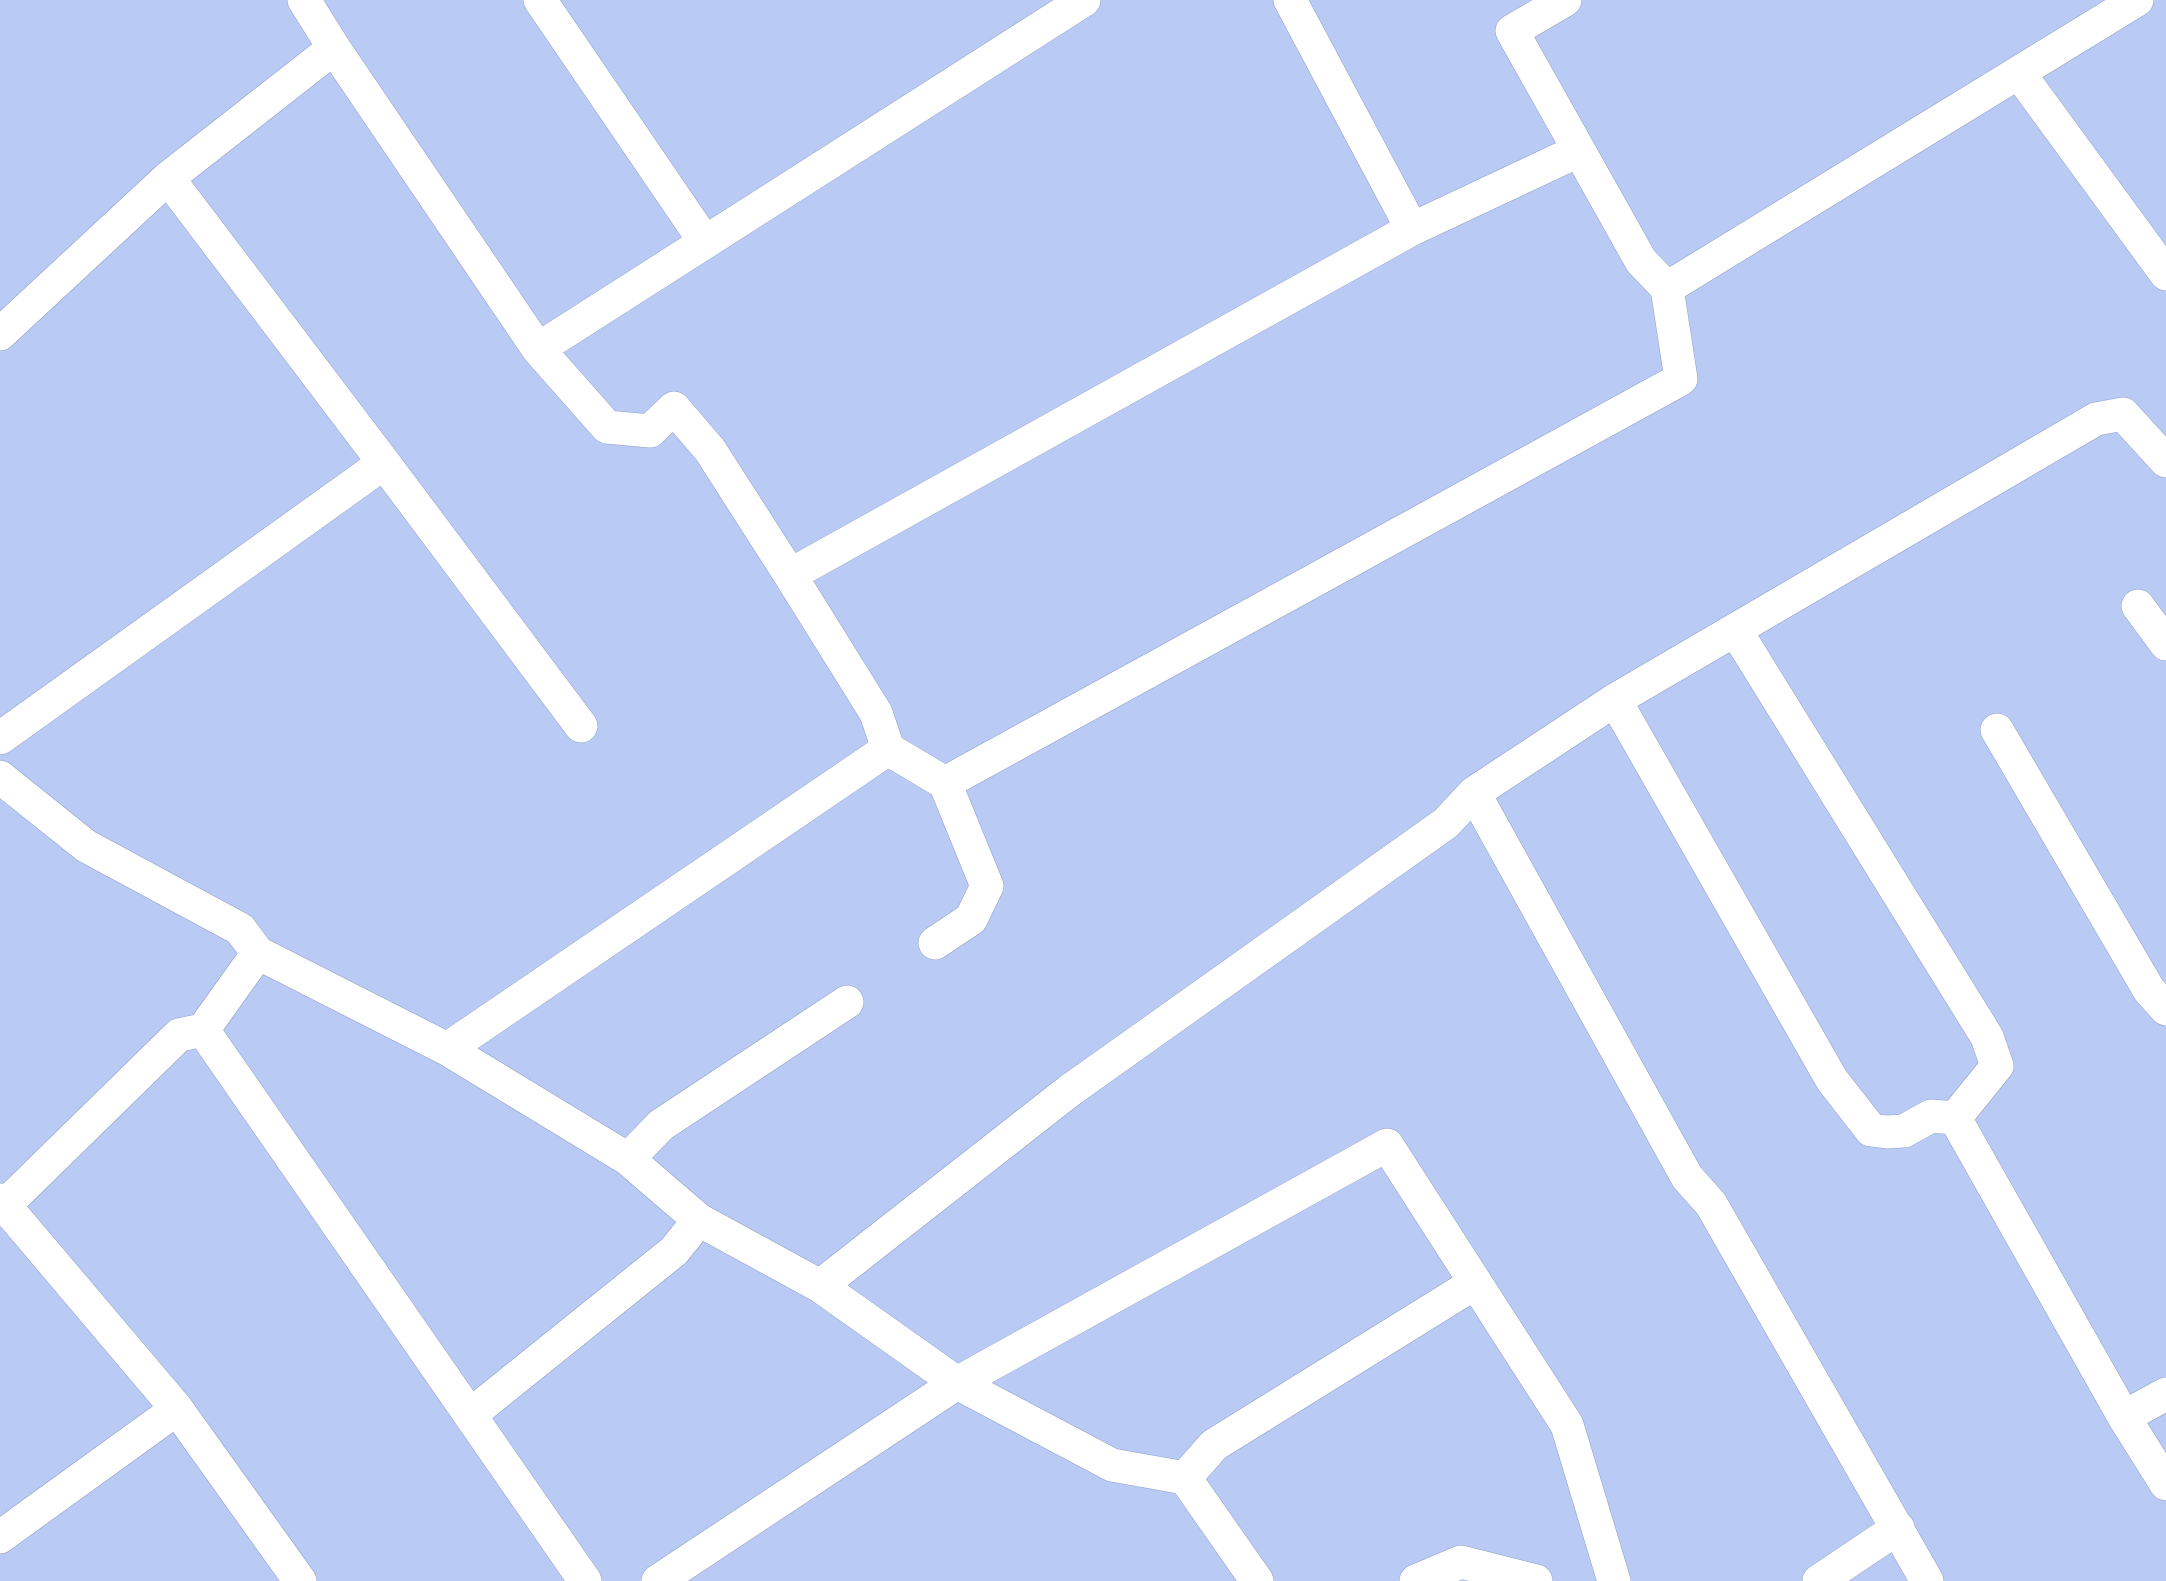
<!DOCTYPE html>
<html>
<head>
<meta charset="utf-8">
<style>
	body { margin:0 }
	canvas { display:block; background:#b9caf5 }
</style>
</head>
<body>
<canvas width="2166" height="1581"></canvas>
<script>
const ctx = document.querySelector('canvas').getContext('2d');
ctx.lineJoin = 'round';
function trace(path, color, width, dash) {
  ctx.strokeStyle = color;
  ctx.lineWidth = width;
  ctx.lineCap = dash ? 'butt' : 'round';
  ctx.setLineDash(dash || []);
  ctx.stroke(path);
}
const minor = new Path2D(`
	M304,0l30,48
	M540,0l165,242
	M1290,0l122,229
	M2019,73l147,201
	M168,178l216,285 197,263
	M1667,288l470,-288
	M0,334l168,-156 166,-130 204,301 69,78 43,4 24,-23 36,42 80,125 86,138 12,36 57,34 42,103 -16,33 -36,24
	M538,349l546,-349
	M790,575l622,-346 166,-78
	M2138,606l28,38
	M1736,631l251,406 10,29 -42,52
	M1615,700l217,380 39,50 16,2 17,-1 27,-15 24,2
	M1997,730l152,260 17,19
	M0,738l384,-275
	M0,777l86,69 154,83 18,24 189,96 181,110 71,61 121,66
	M945,783l736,-404 -14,-91 -26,-27 -129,-230 53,-31
	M1474,793l213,384 24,27 216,377
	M203,1030l382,551
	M447,1049l441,-300
	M1955,1118l169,299 42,67
	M628,1159l33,-34 186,-123
	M0,1200l177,209 123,172
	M0,1210l179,-175 24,-5 55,-77
	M470,1415l204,-164 25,-31
	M2124,1417l42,-23
	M1185,1478l29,-33 261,-162
	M0,1537l177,-128
	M658,1581l299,-198 430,-238 180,280 47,156
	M1257,1581l-72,-103 -73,-13 -155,-82 -137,-97 249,-195 377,-268 28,-30 141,-93 481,-281 27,-5 43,47
	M1416,1581l45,-19 75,19
	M1819,1581l79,-53`);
trace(minor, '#8f9fc8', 34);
trace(minor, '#fff', 33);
</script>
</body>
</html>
